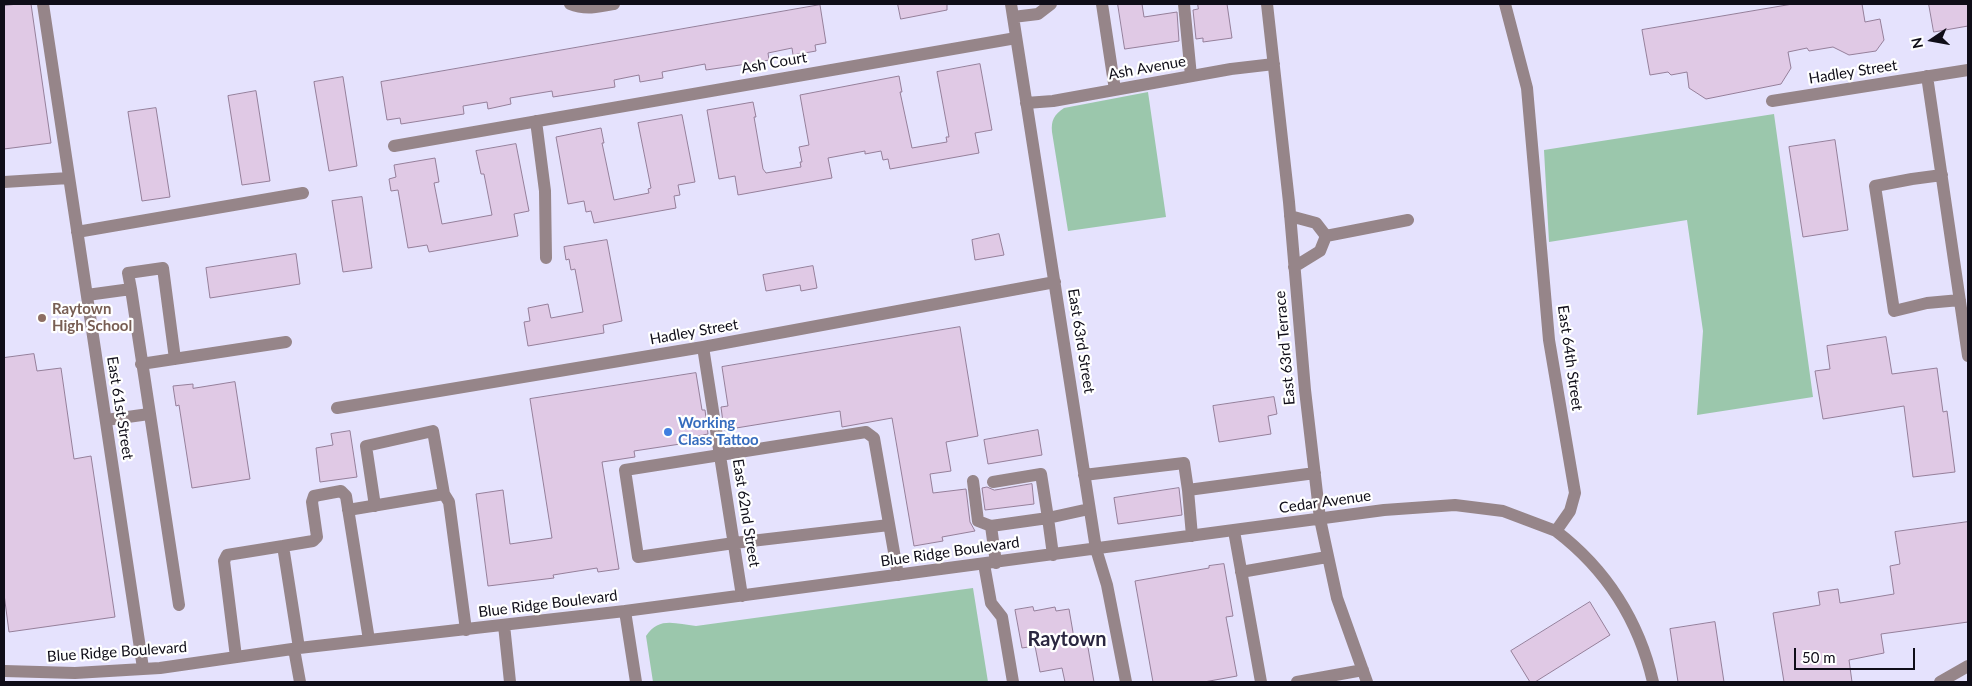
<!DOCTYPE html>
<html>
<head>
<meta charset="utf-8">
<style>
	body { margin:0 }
	#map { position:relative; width:1972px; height:686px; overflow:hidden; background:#e5e2fd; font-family:Lato,sans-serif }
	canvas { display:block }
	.frame { position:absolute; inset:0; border:5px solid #0f0d18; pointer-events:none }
	.north { position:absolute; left:1907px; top:15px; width:50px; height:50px; -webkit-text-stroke:4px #fff; paint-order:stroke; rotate:258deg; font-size:14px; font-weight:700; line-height:20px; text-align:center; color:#0f0d18 }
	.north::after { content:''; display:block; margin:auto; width:18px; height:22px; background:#0f0d18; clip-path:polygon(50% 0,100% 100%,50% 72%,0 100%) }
	.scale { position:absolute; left:1794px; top:648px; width:121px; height:22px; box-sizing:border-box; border:2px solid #0f0d18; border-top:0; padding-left:6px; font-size:15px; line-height:18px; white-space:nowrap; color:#0f0d18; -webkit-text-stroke:4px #fff; paint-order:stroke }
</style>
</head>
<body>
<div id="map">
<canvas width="1972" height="686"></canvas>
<div class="frame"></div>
<div class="north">N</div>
<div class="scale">50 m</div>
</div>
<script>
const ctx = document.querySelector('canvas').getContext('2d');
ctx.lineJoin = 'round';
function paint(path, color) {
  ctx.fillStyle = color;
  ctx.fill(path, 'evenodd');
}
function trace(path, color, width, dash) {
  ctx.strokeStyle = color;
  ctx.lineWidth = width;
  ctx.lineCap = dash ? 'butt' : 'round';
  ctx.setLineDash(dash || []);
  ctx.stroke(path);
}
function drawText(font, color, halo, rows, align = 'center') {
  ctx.font = font + ' Lato,sans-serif';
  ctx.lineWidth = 4.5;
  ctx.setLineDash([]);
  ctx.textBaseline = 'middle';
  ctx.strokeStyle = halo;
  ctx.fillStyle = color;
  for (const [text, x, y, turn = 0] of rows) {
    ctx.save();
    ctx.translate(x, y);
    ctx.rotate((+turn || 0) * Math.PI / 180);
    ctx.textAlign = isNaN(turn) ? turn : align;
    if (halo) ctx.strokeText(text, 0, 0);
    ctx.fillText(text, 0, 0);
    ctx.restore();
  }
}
paint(new Path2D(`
	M1148,92l18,125 -98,14 -16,-99c-1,-12 2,-17 12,-24z
	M1774,114l39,283 -116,18 6,-84 -16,-111 -138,22 -5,-92z
	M973,588l15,94h-335l-7,-46c13,-20 30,-12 50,-10z`), '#9bc7ac');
const building = new Path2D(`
	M18,4h13l20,139 -47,6v-143z
	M898,4h49v6l-46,9z
	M1118,4h24l2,13 33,-5 2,29 -54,8z
	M1198,4h29l5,34 -29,4v-4l-7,1 -3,-29 5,-1z
	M1793,4h69l3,18 15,-3 4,21 -8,11 -27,4 -16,-8 -24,4 -2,-3 -19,4 3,16 -10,16 -75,15 -17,-11 -2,-16 -16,3 -3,-3 -18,3 -8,-45z
	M1929,4h39v22l-34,6z
	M820,5l6,38 -11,2 1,6 -23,4 -1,-7 -24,5 1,7 -22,4 -41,6 -1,-6 -43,8 1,6 -23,4 -1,-7 -25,5 1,7 -62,10 -1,-6 -42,7 1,6 -23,5 -1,-7 -24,4 1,8 -63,10 -1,-6 -13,2 -6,-38z
	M980,64l12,66 -17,3 4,20 -89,16 -2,-10 -5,1 -2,-9 -16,3v-3l-37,7 4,20 -94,17 -3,-19 -16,3 -12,-69 46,-8 3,15h-2l9,52 3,4 35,-6 -1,-5h2l-3,-15 10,-2 -9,-50 99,-19 3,16h-2l12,56 35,-6 -1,-5h3l-12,-65z
	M343,77l14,89 -28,5 -15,-89z
	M256,91l14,90 -28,4 -14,-89z
	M156,108l14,89 -28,4 -14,-89z
	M682,115l13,67 -17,3 2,10 -6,1 2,12 -82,15 -3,-12 -5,1 -2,-11 -16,3 -12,-67 45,-9 3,15h-2l12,57 35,-7 -1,-4 3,-1 -13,-65z
	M1835,140l13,90 -45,7 -14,-90z
	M516,144l13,67 -15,3 4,22 -89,16 -2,-7 -19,3 -10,-58 -7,1 -2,-12 7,-2 -2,-12 41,-7 4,24 -5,1 8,41 50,-9 -8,-41h-3l-5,-23z
	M362,197l10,71 -29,4 -11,-71z
	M999,234l5,21 -29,5 -3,-20z
	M607,240l15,81 -19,4 1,8 -76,13 -4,-24 6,-1 -2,-13 20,-4 3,14 32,-6 -8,-43 -4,1 -2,-11 -3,1 -2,-13z
	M296,254l4,30 -90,14 -4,-30z
	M813,266l4,22 -16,3 -1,-6 -34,6 -3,-16z
	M960,327l18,109 -32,6 5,29 -21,3 3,19 33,-4 4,33 5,9 -33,6 1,4 -29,5 -22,-128 -50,9 -2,-16 -116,19 -3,-23 7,-1 -6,-39z
	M1886,337l6,37 45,-6 6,44 4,-1 8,61 -42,5 -9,-71 -81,13 -8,-48 15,-2 -3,-23z
	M34,354l3,17 24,-3 13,91 17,-3 24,161 -106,15 -5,-38v-236z
	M696,373l6,37h3l3,24 -21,4v5l-53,8 1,6 -33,5 17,107 -21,3 -1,-4 -44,7 1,3 -66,8 -12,-92 27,-4 7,54 42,-6 -22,-139z
	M235,382l15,97 -58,9 -13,-83 -3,1 -3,-20 20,-2v4z
	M1274,397l3,17 -9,2 3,18 -52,8 -6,-36z
	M1038,430l4,25 -54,9 -4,-24z
	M350,431l7,46 -37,5 -4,-34 17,-3 -2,-11z
	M1032,484l2,20 -49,6 -3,-22 5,-1 7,3z
	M1179,488l3,27 -64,9 -4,-26z
	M1968,522v100l-87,12 3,19 -35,7 3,22h-68l-11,-69 47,-8 -2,-13 20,-3 2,14 54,-9 -4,-28 10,-2 -5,-32z
	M1224,564l9,52 -7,1 11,59 -33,6h-51l-18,-101 74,-13v-2z
	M1590,602l20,33 -75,47h-5l-19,-31z
	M1033,607l1,4 21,-4 1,4 13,-2 5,29 12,-2 8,46h-29l-3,-14 -22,4 -5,-26 -13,2 -7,-38z
	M1715,622l9,60h-46l-8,-53z`);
paint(building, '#e0c9e5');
trace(building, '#957f9a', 1);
trace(new Path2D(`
	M43,4l100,664
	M570,4c15,6 29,3 44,0
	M1011,4l85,545 11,36 19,97
	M1102,4l13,86
	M1184,4l7,72
	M1267,4l22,198 16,188 15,129 17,79 30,84
	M1505,4l22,84 22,252 26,153 -5,18 -14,20c50,38 83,90 97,151
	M1013,17l25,-3 13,-10
	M1927,76l41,280
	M1772,101l196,-31
	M1026,103l27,-2 178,-32 43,-5
	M536,121l9,70 1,67
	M394,146l622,-108
	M1942,175l-30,4 -37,7 19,125 33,-8 33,-3
	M4,182l65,-4
	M1290,216l26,7 10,13 -6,15 -26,16
	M77,232l226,-39
	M1326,236l82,-16
	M131,289l-3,-16 35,-5 12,91
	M87,295l44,-6 48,316
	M703,347l39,249
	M141,364l145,-22
	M337,408l366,-61 352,-65
	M106,420l43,-6
	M1084,475l100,-12 4,27 127,-17
	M973,481l5,40 13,5
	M993,482l48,-8 7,44 41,-9
	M1188,490l4,46
	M375,506l-9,-60 67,-15 11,63
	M348,510l96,-16 5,8 17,128
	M889,525l-155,18 -96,14 -13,-87 241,-38 8,6c8,46 16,92 24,137
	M1234,531l27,151
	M996,563l-5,-37 57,-8 5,37
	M984,564l7,39 11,14 11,65
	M1241,572l86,-15
	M625,611l11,71
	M504,625l6,57
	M299,648l-16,-102 30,-5 4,-4 -5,-35 2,-6 27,-5 5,5 23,144
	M294,649l6,33
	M236,657l-12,-96 3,-6 56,-9
	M4,671l71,2 85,-5 139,-20 326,-37 759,-101 71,-5 48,6 53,20
	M1297,682l66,-12
	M1940,682l28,-16`), '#968589', 12);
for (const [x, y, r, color] of [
	[42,318,5,"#8d6e63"],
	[668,432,5,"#3f7fe0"]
]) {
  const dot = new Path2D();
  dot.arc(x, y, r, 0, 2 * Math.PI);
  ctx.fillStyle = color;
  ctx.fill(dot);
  trace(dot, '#fff', 2);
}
drawText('15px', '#0f0d18', '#fff', [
	["Ash Court",774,63,-10],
	["Ash Avenue",1147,68,-10],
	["Hadley Street",1853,72,-9],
	["Hadley Street",694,332,-10],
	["East 63rd Street",1081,341,81],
	["East 63rd Terrace",1285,348,-95],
	["East 64th Street",1570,358,82],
	["East 61st Street",120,408,81],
	["Cedar Avenue",1325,502,-8],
	["East 62nd Street",746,513,81],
	["Blue Ridge Boulevard",950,552,-8],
	["Blue Ridge Boulevard",548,604,-7],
	["Blue Ridge Boulevard",117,652,-4]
]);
drawText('bold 15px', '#785e54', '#fff', [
	["Raytown",52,309],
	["High School",52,326]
], 'left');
drawText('bold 15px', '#366cbe', '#fff', [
	["Working",678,423],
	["Class Tattoo",678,440]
], 'left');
drawText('bold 20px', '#2b2740', '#fff', [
	["Raytown",1067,640]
]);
</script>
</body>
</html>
